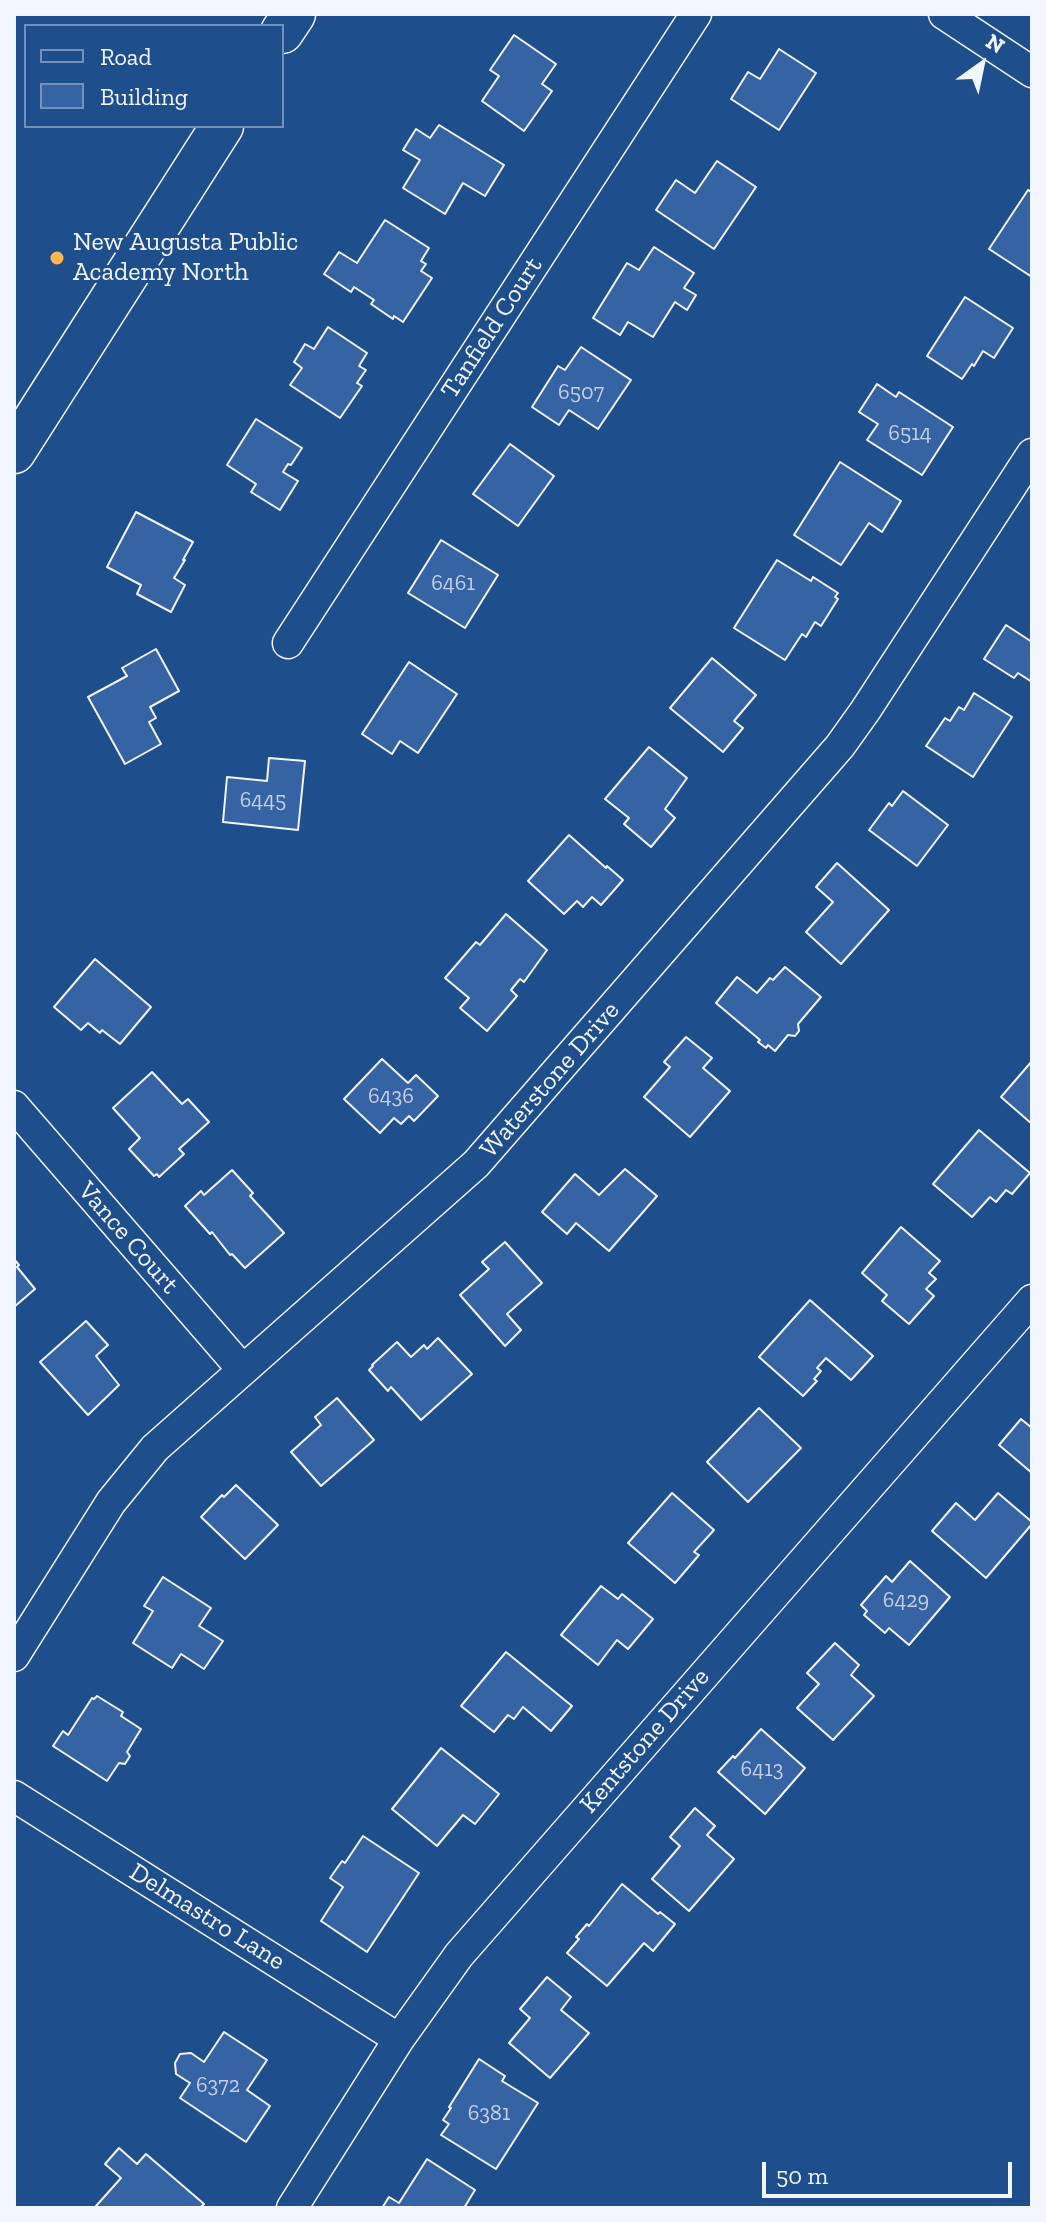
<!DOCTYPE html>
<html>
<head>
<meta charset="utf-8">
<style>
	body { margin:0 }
	#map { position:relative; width:1046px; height:2222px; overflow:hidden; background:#1f4e8c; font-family:"Zilla Slab",serif }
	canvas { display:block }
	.frame { position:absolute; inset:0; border:16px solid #f2f6ff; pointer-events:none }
	.legend { position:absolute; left:24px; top:24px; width:260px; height:104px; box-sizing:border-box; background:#1f4e8c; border:2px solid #7391ba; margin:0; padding:10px 14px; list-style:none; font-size:24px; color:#f2f6ff }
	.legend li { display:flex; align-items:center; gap:16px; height:40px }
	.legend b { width:40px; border:2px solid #7391ba }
	.north { position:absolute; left:942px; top:24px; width:80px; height:80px; -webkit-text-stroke:6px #1f4e8c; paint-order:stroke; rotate:33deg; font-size:22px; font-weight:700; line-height:32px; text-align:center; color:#f2f6ff }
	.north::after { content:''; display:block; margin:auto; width:28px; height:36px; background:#f2f6ff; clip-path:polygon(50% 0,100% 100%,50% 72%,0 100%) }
	.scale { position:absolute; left:762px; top:2162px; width:250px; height:36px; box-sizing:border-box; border:4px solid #f2f6ff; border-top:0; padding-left:10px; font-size:24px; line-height:28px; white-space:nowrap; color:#f2f6ff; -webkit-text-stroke:6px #1f4e8c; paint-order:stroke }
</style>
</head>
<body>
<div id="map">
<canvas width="1046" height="2222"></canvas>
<div class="frame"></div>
<ul class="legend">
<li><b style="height:10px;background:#1f4e8c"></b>Road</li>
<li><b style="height:22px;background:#3563a3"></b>Building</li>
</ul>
<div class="north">N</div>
<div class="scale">50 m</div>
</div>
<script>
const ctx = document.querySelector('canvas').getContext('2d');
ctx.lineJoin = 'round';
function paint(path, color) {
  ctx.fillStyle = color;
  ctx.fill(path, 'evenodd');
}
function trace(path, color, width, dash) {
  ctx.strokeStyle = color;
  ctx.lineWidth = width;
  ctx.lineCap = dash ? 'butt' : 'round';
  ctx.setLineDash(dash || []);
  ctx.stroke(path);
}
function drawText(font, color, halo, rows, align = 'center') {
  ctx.font = font + ' "Zilla Slab",serif';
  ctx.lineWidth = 6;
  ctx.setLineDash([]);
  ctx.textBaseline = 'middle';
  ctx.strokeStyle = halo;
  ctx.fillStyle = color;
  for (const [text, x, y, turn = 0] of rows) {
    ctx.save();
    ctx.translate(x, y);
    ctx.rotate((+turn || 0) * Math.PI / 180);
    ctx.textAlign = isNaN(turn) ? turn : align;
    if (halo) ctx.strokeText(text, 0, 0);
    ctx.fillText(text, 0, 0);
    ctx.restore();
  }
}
const building = new Path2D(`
	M514,35l42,29 -14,20 10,7 -28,40 -42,-30 17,-25 -9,-6z
	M779,49l37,24 -37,57 -48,-31 17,-27 12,7z
	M439,125l65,40 -19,31 -22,-13 -18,31 -42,-26 17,-28 -17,-10 13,-21 14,9z
	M717,161l39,26 -42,62 -58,-39 20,-30 19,13z
	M1028,190l4,2v85l-43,-28z
	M385,220l44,28 -8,13 5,3 -5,7 11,7 -29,44 -9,-6 -1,3 -22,-15 3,-4 -20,-13 -3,5 -27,-18 15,-22 18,11z
	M654,247l40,26 -10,15 12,7 -9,15 -12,-8 -22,35 -25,-15 -8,13 -27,-17 34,-55 12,7z
	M965,297l48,31 -19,30 -11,-7 -9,15 -2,-2 -10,15 -35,-23z
	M328,327l39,26 -8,13 7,4 -9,13 5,3 -22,32 -50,-33 12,-17 -8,-6 11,-18 9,5z
	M581,347l50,33 -33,49 -29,-19 -10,15 -27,-18 26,-41 7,4z
	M877,384l19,13 3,-5 54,35 -31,48 -55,-35 11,-16 -19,-12z
	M256,419l46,29 -11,17 -3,-1 -5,8 15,9 -18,29 -29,-18 5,-8 -29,-19z
	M510,444l44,32 -36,50 -45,-32z
	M840,462l61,39 -19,31 -13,-9 -28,42 -47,-30z
	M136,512l57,30 -10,18h2l-11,18 11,7 -14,27 -34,-18 4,-9 -34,-18z
	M441,540l57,35 -33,53 -57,-35z
	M777,560l34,21 2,-4 25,16 -3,4 3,2 -17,27 -6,-4 -9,15 -4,-3 -17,26 -51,-32z
	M1006,625l26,17v40l-14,-9 -4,5 -30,-19z
	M156,649l23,42 -29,16 6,11 -7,4 12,22 -36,20 -37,-67 39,-21 -5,-8z
	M712,658l44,37 -22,26 9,7 -20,24 -53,-44z
	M409,662l48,32 -39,59 -18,-12 -8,13 -30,-20z
	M974,693l38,24 -39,60 -47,-31 19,-28 5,3 9,-14 5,3z
	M649,747l38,31 -22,31 10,9 -24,29 -27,-23 5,-6 -24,-19z
	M269,758l36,3 -7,69 -75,-8 4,-45 40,4z
	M903,791l45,34 -31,41 -48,-36 20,-27 3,3z
	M569,835l37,33 1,-2 16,14 -22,25 -9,-8 -9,10 -6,-6 -13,13 -36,-33z
	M837,863l52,47 -48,54 -35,-32 27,-30 -17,-15z
	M506,914l41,36 -23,32 -4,-3 -9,11 6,6 -30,35 -27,-23 9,-10 -24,-20 31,-36 4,3z
	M95,959l56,48 -31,37 -18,-14 -2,3 -12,-10 -7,7 -27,-23z
	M785,967l36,30 -23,27 1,7 -4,5 -7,-1 -13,16 -7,-6 -2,3 -8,-6 2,-2 -44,-37 21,-26 20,16 13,-15 3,2z
	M686,1037l26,21 -9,10 27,23 -40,46 -46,-40 26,-30 -6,-5z
	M382,1059l26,24 8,-8 22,21 -24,25 -5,-5 -8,8 -7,-6 -14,15 -36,-34z
	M1032,1061v63l-31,-27z
	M152,1072l30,32 6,-5 21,23 -30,27 5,5 -25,23 -2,-3 -3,2 -25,-27 11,-11 -27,-30z
	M979,1130l51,43 -18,21 -6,-4 -10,12 -6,-5 -18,20 -39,-33z
	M625,1169l32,27 -48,55 -33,-28 -9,11 -25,-22 33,-38 24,21z
	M232,1170l21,23 -3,3 34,37 -39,35 -13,-14 -2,1 -18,-23 -2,2 -25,-28 16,-15 3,4z
	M901,1227l39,34 -11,12 7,6 -10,10 8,7 -25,28 -27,-23 5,-6 -25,-22z
	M505,1242l37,41 -35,31 14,16 -16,16 -45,-51 29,-26 -7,-7z
	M14,1259l5,6 -2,2 18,22 -21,18z
	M810,1300l63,56 -22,24 -25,-22 -9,10 4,3 -7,8 3,2 -14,15 -44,-39z
	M86,1321l22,24 -12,11 23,29 -31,30 -48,-53z
	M438,1338l34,36 -51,46 -30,-33 -3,4 -19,-21 4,-4 -1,-1 25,-23 14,15 13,-12 3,4z
	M337,1398l37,42 -53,46 -30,-34 30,-27 -6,-8z
	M759,1408l42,40 -53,54 -41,-40z
	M1021,1419l11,9v45l-33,-28z
	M236,1485l42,40 -33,34 -44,-42 21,-22 2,2z
	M672,1493l42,37 -20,22 5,3 -24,28 -47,-40z
	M998,1493l34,29v2l-46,54 -54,-47 24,-28 19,17z
	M910,1561l40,36 -41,48 -20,-17 -4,5 -21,-18 3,-4 -6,-6 25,-29 6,6z
	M163,1577l48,31 -12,18 24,15 -19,28 -23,-15 -9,14 -39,-25 20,-32 -9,-5z
	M601,1586l17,13 4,-5 31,25 -25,30 -11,-9 -19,25 -37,-30z
	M835,1643l24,22 -8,10 23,21 -41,44 -36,-32 22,-24 -12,-11z
	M506,1652l66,54 -21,25 -28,-24 -9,12 -6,-4 -14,17 -33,-26z
	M97,1696l26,16 -2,4 20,13 -14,23 3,4 -5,8 -6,-1 -12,18 -54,-35 10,-15 5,4 24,-37 2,1z
	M761,1729l44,39 -40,46 -47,-42 15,-16 2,2z
	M441,1748l58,46 -24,30 -12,-9 -26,31 -45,-37z
	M695,1808l20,18 -8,9 27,24 -45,52 -37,-32 28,-33 -10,-9z
	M363,1836l56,37 -52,79 -46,-31 22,-34 -13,-9 12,-17 3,2z
	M622,1884l36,30 2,-2 15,12 -22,27 -9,-8 -37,43 -40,-33 12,-14 -3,-2 11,-13 2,2z
	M547,1977l24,20 -10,13 28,23 -39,45 -41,-35 21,-25 -10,-9z
	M224,2032l43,28 -20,30 23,16 -24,36 -66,-44 10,-15 -14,-9 -1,-11 5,-9 11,-1 13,9z
	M479,2059l26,17 -3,5 36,22 -42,66 -55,-34 8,-11 -6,-4 8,-12 -2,-1z
	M119,2148l18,16 9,-10 58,50 -4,4h-102l-2,-2 25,-28 -16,-14z
	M427,2159l48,31 -11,18h-82l7,-11 10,6z`);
paint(building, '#3563a3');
trace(building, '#f2f6ff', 2);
const street = new Path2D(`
	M944,14l88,58
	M288,643l408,-629
	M14,1106l228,263
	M14,1656l97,-154 44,-54 321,-284 364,-418 25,-35 167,-257
	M14,1796l385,243
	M292,2208l107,-169 60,-84 573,-655`);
const secondary = new Path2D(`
	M282,32l12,-18
	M14,452l208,-326`);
trace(street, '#f2f6ff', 33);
trace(secondary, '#f2f6ff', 45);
trace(street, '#1f4e8c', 30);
trace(secondary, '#1f4e8c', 42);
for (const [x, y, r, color] of [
	[57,258,8,"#ffb74d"]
]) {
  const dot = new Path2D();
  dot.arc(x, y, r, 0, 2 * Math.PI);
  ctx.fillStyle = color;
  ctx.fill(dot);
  trace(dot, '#1f4e8c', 3);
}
drawText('22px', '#c3d1e8', null, [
	["6507",581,393],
	["6514",910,434],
	["6461",453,584],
	["6445",263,801],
	["6436",391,1097],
	["6429",906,1601],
	["6413",762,1770],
	["6372",218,2086],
	["6381",489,2114]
]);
drawText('26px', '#f2f6ff', '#1f4e8c', [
	["New Augusta Public",73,243],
	["Academy North",73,273]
], 'left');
drawText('26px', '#f2f6ff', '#1f4e8c', [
	["Tanfield Court",492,328,-57],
	["Waterstone Drive",550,1080,-49],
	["Vance Court",128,1238,49],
	["Kentstone Drive",645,1741,-49],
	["Delmastro Lane",207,1917,32]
]);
</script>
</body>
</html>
